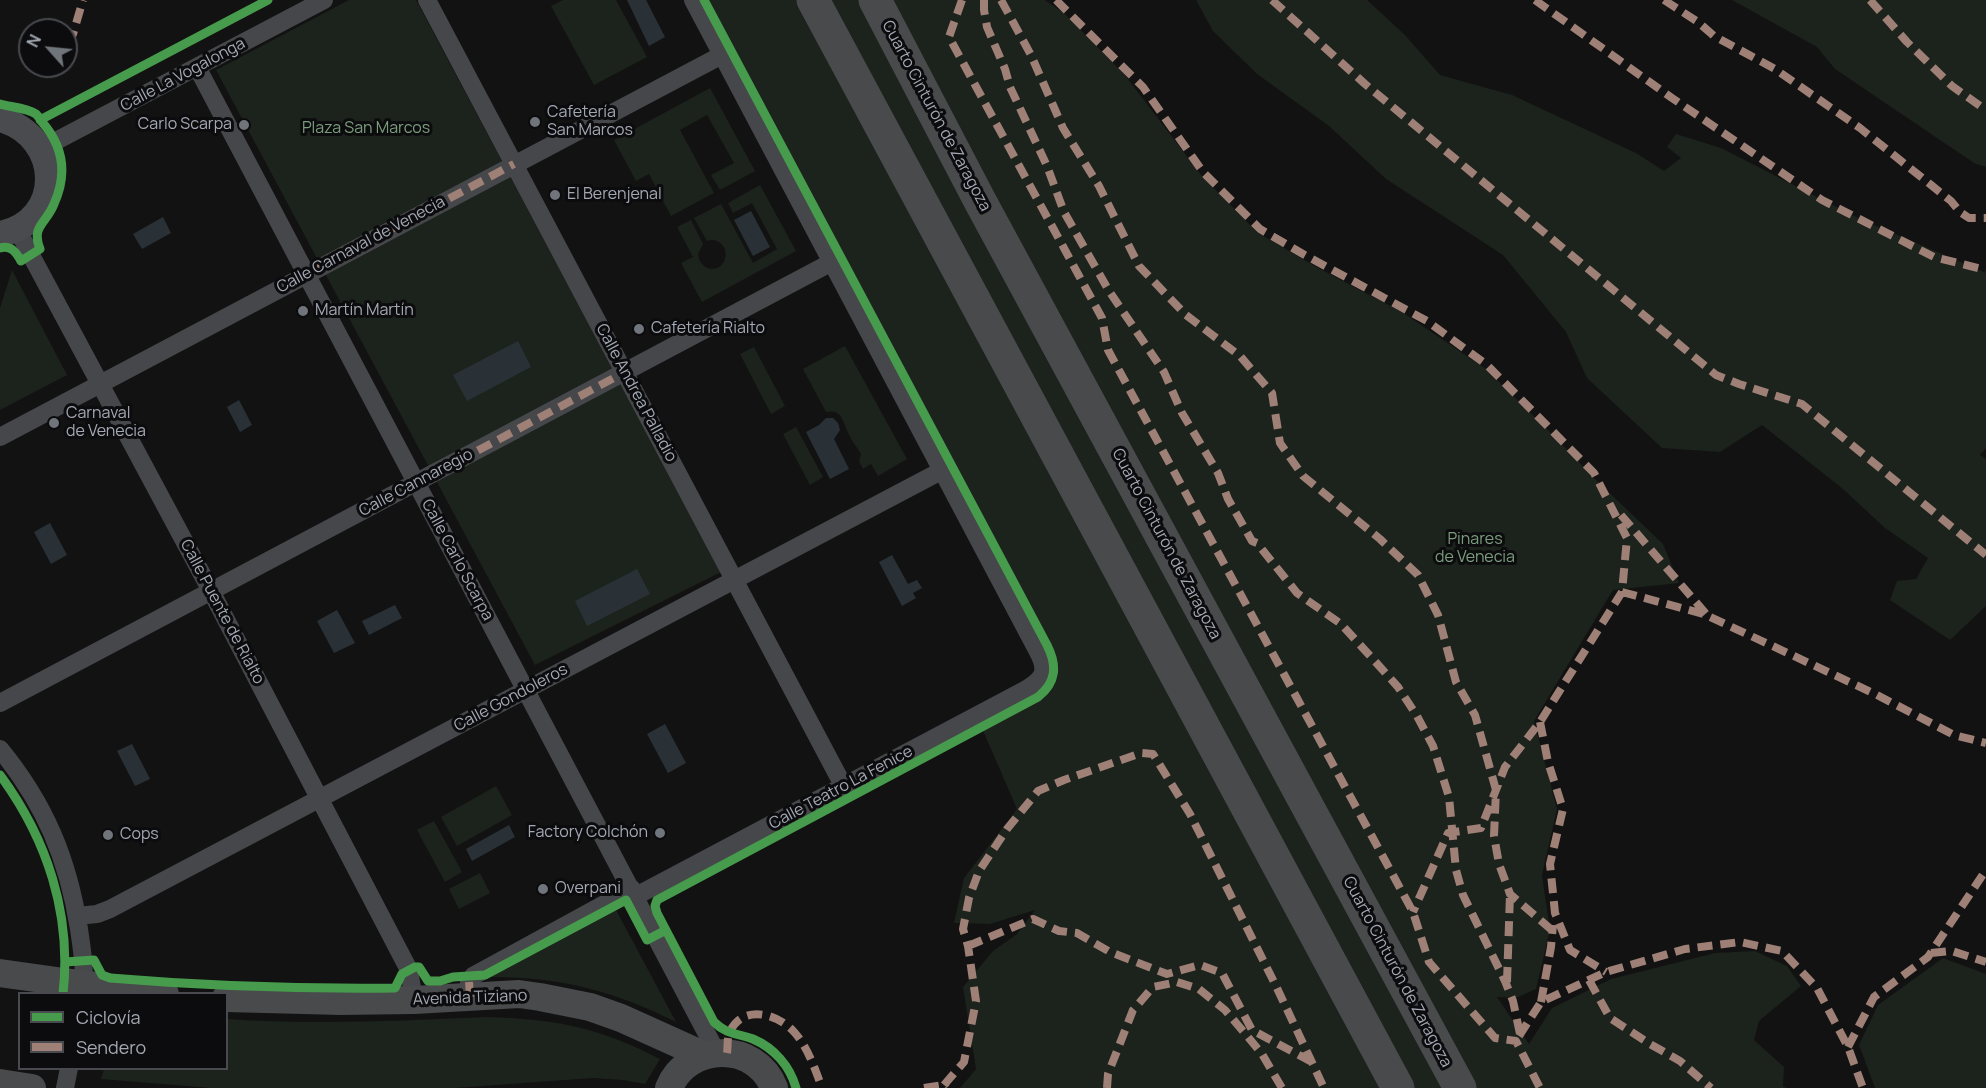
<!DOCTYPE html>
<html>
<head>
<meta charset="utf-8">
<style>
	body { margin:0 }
	#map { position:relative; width:1986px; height:1088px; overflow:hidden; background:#121212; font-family:Manrope,sans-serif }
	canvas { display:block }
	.legend { position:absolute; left:18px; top:992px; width:210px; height:78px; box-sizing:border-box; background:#0c0c0e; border:2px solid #484a50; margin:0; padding:8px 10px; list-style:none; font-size:18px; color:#a3a8b3 }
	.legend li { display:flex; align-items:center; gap:12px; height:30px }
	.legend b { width:30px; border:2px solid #484a50 }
	.north { position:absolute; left:18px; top:18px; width:60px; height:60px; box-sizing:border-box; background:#0c0c0e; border:2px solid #484a50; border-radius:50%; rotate:297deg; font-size:16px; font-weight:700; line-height:24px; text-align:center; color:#a3a8b3 }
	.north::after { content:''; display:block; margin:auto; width:21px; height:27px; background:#70747b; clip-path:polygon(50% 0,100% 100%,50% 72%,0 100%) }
</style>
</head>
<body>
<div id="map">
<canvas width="1986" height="1088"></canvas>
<ul class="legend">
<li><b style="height:8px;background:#469c4c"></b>Ciclovía</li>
<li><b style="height:8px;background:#9e8076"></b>Sendero</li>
</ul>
<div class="north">N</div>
</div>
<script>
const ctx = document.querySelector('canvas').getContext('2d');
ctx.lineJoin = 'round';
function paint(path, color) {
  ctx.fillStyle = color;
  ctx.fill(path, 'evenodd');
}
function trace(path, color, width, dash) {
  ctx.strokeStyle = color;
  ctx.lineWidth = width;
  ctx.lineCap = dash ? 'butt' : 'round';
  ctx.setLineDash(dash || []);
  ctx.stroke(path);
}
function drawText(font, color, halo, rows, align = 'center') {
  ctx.font = font + ' Manrope,sans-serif';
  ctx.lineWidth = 6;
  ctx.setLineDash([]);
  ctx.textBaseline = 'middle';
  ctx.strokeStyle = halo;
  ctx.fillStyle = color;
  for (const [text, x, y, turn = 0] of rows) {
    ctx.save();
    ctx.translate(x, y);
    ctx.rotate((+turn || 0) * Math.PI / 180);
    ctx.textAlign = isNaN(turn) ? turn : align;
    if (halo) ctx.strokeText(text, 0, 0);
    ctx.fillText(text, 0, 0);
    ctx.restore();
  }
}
paint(new Path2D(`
	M349,0h67l305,572 -186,93 -319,-595z
	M563,0h53l31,57 -53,28 -43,-79z
	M704,0h341l20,14 59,60 78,102 56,57 62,36 82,43 84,57 65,64 42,44 70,67 16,39 -66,7 -79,131 23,88 -15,66 8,55 -14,59 -20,9 -19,-1 32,47 23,-36 59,-29 104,-26 40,-2 32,15 14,20 -42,35 -5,19 30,27 -1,19 3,2h-826l16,-19 -13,-82 30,-36 24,-17 18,-24 -45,14 -36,-1 10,-45 53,-69 -36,-83 62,-33c9,-9 13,-20 11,-33z
	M1196,0h171l38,35 35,40 72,20 124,58 28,18 17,-13 -14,-11 9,-13 45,14 139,71 122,52 4,3v174l-6,7 6,4v147l-36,34 -60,-40 7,-19 19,-2 12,-21 -43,-30 -42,-39 -81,-64 -42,27 -58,-4 -75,-70 -21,-46 -63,-77 -117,-76 -57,-53 -72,-52 -44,-43z
	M1732,0h254v167l-12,-4 -139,-94 -18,-22z
	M710,88l45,83 -35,19 -9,-15 23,-12 -27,-48 -27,15 34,63 -43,23 -22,-42 -13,7 -22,-41z
	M760,185l36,66 -94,51 -21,-39 12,-6 -16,-30 14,-7 12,24 -5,10c3,23 32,18 27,-5 -4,-7 -10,-11 -18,-8l-13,-23 27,-14 32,59 24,-14 -25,-46 -19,10 -5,-10z
	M12,270l55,105 -67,35v-102z
	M845,346l62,113 -29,17 -7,-12 -8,5 -4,-8 2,-7c-5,-8 -12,-17 -15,-26 -4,-10 -6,-19 -20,-16l-23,-43z
	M754,347l31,59 -14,8 -31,-60z
	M796,427l27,50 -13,8 -27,-51z
	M496,786l16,29 -55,31 -16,-29z
	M434,821l28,51 -17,10 -28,-52z
	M480,873l10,20 -31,16 -10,-20z
	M615,908l61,114c-63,-32 -120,-46 -191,-45z
	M1943,958l43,16v114h-111l-16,-43 19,-40z
	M486,1017c70,2 112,10 174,42l-15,25 -22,-4 -30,-2 -138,10h-244l-110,-9 3,-10 122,-1 1,-49c86,6 173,2 259,-2z`), '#1c221c');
paint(new Path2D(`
	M627,0h19l19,37 -16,9z
	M751,211l19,36 -17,9 -19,-36z
	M163,217l8,16 -29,16 -9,-15z
	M518,341l13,26 -64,34 -14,-26z
	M239,400l13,25 -12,7 -13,-25z
	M826,418h7l5,5 2,7 -6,9 15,30 -19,10 -24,-47 13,-7z
	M50,523l17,32 -16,9 -17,-32z
	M892,555l16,29 9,-4 5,8 -9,5 3,5 -14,8 -23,-44z
	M637,569l13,25 -63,32 -12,-25z
	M395,605l7,13 -33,17 -7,-14z
	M337,610l18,33 -21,10 -17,-32z
	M665,724l21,39 -18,10 -21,-39z
	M132,744l18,35 -15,7 -18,-35z
	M509,825l6,12 -43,24 -6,-12z`), '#293136');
trace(new Path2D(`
	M427,0l417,787
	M197,67l520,986
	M42,150l14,-9 268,-141
	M17,229l194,362 198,379 5,30
	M0,437l722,-382
	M0,703l832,-441
	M0,749c45,55 68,110 79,180 3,21 7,43 3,65
	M636,896l387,-205c21,-12 26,-19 14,-41l-344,-650
	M77,916l20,-2 13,-5 831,-438
	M470,997l-1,-16 4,-5 159,-87
	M65,1088l4,-20`), '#46474a', 18);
trace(new Path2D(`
	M0,119c64,18 64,103 0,115`), '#4a4b4e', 26);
trace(new Path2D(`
	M0,973l64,9 101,12
	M226,998l115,3 73,-1 105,-6 21,3 50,10 31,11 82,37
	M0,1083l32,5
	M669,1088c19,-46 87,-47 105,0`), '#494a4c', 28);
trace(new Path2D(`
	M813,0l585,1088
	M875,0l105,201 480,887`), '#484a4c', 33);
trace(new Path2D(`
	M962,0l-13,37 153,281 6,32 305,562 16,50 66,76 21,3 24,47
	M984,0v10l3,17 18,42 5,18 37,79 17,46 45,79 55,81 18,41 36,60 10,26 24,42 5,2 40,50 44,31 31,34 26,29 19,29 16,30 16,51 7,73 7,25 42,86 8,20 7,33
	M1001,0l30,55 32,73 36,58 40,80 47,49 54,41 32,37 8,50 23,33 77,63 38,36 20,40 18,67 19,33 21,75 -2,46 5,28 11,30 43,37
	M1056,0l87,87 60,85 57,57 43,25 124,67 60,44 107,108 33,65 -5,54 -82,130 -35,45 -24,61 -33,5 -35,79
	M1272,0l93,84 351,291 23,9 63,20 184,151
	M1535,0l137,98 150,102 112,57 52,13
	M1664,0l34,22 16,14 61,33 85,59 91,73 9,11 9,6h17
	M1870,0l37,42 45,44 34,24
	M66,43l7,-9 10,-34
	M307,274l207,-110
	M417,483l208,-111
	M1621,515l86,100
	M1622,592l82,22 171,80 79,41 32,8
	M1540,722l8,40 15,47 -13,55 5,49 15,37 36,22
	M968,946l65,-27 26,12 18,2 33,19 57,22 33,-9 22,8 30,57 58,31
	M1931,953l21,-2 34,11
	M1589,980l21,38 40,26 30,17 31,27
	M1507,982l3,-88
	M470,997l-1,-16 8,-7
	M1541,1002l10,-55 2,-22
	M1519,1036l22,-34 65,-30 79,-23 55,-7 42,9 35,37 31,59 15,41
	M1848,1047l26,-50 54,-40 58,-87
	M727,1053c1,-6 0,-14 2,-19 12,-31 49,-21 66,-1 13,15 20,36 27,55
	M944,1085l20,-23 12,-61 -8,-55 -5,-17 6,-31 10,-27 28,-42 31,-38 26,-11 77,-27 12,1 37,60 86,172 48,102
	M924,1088l20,-3 2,3
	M1107,1088l1,-14 25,-64 20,-23 24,-5 22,7 26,21 23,27 14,17 20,34`), '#9e8076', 8, [15, 8]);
trace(new Path2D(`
	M704,0l343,645c10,20 10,37 -9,52l-381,203 -2,6 2,7 57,109c13,13 23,11 39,17 21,9 37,27 43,49
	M0,104c11,3 27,4 36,10 1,1 5,6 6,8 21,24 26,51 12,82 -8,20 -23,22 -14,45l-19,12c-5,-9 -10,-16 -21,-13
	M40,120l228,-120
	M0,775c47,64 72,139 63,219
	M65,962l29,-2 8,15 8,3c95,8 189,11 285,10l7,-14 13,-7h4l9,14h12l13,-4 32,-2 141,-75 21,40 19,-10`), '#469c4c', 9);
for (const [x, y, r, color] of [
	[535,122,6,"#70747b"],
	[244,125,6,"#70747b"],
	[555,195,6,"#70747b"],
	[303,311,6,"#70747b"],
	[639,329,6,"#70747b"],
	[54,423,6,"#70747b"],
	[660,833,6,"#70747b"],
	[108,835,6,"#70747b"],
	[543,889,6,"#70747b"]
]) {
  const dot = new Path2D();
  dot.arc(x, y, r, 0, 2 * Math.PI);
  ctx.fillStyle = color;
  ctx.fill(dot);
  trace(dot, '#0c0c0e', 2);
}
drawText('16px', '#a3a8b3', '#0c0c0e', [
	["Calle La Vogalonga",183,75,-28],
	["Cuarto Cinturón de Zaragoza",936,116,62],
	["Calle Carnaval de Venecia",361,245,-28],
	["Calle Andrea Palladio",636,393,62],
	["Calle Cannaregio",416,483,-28],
	["Cuarto Cinturón de Zaragoza",1166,544,62],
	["Calle Carlo Scarpa",457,560,62],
	["Calle Puente de Rialto",222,612,62],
	["Calle Gondoleros",511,698,-28],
	["Calle Teatro La Fenice",841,788,-28],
	["Cuarto Cinturón de Zaragoza",1397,972,62],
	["Avenida Tiziano",470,998,-2]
]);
drawText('16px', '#a3a8b3', '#0c0c0e', [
	["Cafetería",547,113],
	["San Marcos",547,131],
	["Carlo Scarpa",232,125,"right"],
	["El Berenjenal",567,195],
	["Martín Martín",315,311],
	["Cafetería Rialto",651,329],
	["Carnaval",66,414],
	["de Venecia",66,432],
	["Factory Colchón",648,833,"right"],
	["Cops",120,835],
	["Overpani",555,889]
], 'left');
drawText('16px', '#7b9d7d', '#0c0c0e', [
	["Plaza San Marcos",366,129],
	["Pinares",1475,540],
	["de Venecia",1475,558]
]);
</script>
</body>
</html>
